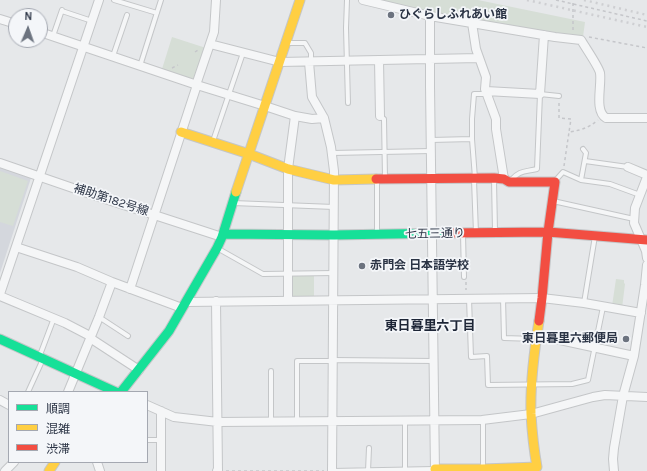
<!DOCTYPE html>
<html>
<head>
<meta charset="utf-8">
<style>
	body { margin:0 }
	#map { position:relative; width:647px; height:471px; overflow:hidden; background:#e6e8ea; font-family:Karla,"Noto Sans JP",sans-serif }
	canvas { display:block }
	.legend { position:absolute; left:8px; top:391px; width:140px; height:72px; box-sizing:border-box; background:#f4f6f9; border:1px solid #a4a8b1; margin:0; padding:5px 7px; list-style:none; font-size:12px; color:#2b3445 }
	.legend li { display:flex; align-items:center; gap:8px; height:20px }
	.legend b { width:20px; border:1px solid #a4a8b1 }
	.north { position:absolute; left:8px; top:8px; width:40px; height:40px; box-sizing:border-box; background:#f4f6f9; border:1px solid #a4a8b1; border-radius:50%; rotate:2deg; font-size:11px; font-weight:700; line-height:16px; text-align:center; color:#2b3445 }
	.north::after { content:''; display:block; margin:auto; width:14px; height:18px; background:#6c737f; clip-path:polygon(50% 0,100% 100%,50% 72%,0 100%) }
</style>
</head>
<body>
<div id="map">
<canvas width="647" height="471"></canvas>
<ul class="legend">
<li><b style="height:5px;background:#16e098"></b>順調</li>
<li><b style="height:5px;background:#ffcf43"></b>混雑</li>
<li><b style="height:5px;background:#f24e42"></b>渋滞</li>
</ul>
<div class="north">N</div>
</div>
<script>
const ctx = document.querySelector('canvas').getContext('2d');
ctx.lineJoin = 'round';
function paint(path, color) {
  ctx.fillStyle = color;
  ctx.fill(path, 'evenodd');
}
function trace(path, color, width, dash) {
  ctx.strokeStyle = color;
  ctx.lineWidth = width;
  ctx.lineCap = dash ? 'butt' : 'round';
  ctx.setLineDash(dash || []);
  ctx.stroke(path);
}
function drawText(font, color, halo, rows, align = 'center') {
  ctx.font = font + ' Karla,"Noto Sans JP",sans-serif';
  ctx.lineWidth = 3.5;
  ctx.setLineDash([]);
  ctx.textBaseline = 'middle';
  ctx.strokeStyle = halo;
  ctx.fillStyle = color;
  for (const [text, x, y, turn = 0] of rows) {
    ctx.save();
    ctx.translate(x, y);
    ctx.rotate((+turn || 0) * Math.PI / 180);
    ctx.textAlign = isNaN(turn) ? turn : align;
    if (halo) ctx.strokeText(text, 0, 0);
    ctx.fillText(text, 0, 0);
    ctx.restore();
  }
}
paint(new Path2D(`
	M0,167l31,11 -31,95z`), '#d4d7dd');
paint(new Path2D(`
	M373,0h105l107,22 -2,15 -24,-2 -129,-22z
	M172,37l34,11 -10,30 -3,1 -31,-10z
	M0,171l28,10 -15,45 -13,-4z
	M293,275l21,1v22h-21z
	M616,279l8,1v3l1,1 -3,24 -10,-2z`), '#d6ded6');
const lane = new Path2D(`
	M114,0l43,13
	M347,0l-1,28 2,75
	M62,11l30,10
	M53,36l9,-26
	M287,43h18l6,10v8
	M113,56l14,-41
	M140,66l21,-66
	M380,116l4,3 1,59
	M431,140l41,-1
	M213,141l30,-88
	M332,153l99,-2
	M585,161l43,6
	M475,178l-3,-39v-20l2,-25h13
	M474,180l2,53
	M494,180l1,51
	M511,180c9,-10 14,-8 26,-11l3,-75 19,2
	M581,180l5,-27 -3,-4
	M555,181l8,-9 18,8 29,4 30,11
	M553,201l81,18
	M233,203l101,4
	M377,233v-53
	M463,234l1,43
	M217,248l46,26 71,-1
	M469,298l2,59 16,-1 1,29 84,-1 16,-4 15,-73
	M503,298l1,40 31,1
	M584,303l11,-67
	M99,317l29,19
	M40,355l14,-37
	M333,360l101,1
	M28,392l15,-33
	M405,420v51
	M483,420v47
	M271,421v-50
	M297,421v-60h36
	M147,440h14
	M332,471l102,-2
	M368,471l1,-23`);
const street = new Path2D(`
	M363,0l67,16 125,21 26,3c4,7 18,27 19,33 2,12 -6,38 6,45h41
	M430,16v70l5,385
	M0,19l16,5
	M472,23l4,26 10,28 -1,12 11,30v10l8,50
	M40,32l157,53 68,21 30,10 17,3 12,-1
	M210,44l70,18 199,-4
	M379,60l1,56
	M309,62l3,35 12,21 7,29 3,24 -2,300
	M196,85l18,-53 2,-32
	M486,91l54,3 4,-59
	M0,163l96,33 126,41
	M628,167l19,8
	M647,177l-12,31 -1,15 12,28 1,7
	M16,247l61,20 35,15 70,26
	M130,289l67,-204
	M0,294l99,-294
	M0,296l65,27 25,13
	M288,300v-131l7,-53
	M216,301l2,170h-1
	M186,302l356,-4 42,5 57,10
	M537,335l97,21
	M90,338l49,32
	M68,392l31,-75 13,-35
	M0,400l9,5
	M147,405l27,12 44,5 264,-2 49,-6 62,-17 12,-2 42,2
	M161,411v60
	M97,462l3,9
	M5,471l9,-9
	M614,471l-1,-12 1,-11 9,-52 11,-40 11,-71 2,-20`);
const fast = new Path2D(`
	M223,234l111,1 114,-2
	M0,339l116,53
	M121,392l48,-61 48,-83 5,-11 14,-45`);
const slow = new Path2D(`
	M181,132l68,22 39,15 46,11 42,-1
	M236,192l64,-192
	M435,469h48l54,-2c-3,-17 -5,-35 -6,-53 -1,-31 3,-62 8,-93
	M49,471l6,-9`);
const jam = new Path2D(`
	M376,179l118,-1 10,1 5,3h46l-7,50 -6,66 -3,23
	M448,233l100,-1 99,8`);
trace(lane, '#c4c6c8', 6);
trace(street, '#c4c6c8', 10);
trace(fast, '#c4c6c8', 11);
trace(slow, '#c4c6c8', 11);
trace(jam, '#c4c6c8', 11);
trace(new Path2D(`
	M556,0l91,21
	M573,30v-30
	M589,37l58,11
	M195,52l3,-2h2
	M172,68l6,-3
	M559,103v15l12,1 -2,13
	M564,166l5,-34c13,-2 19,-4 29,-12
	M466,282v8
	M226,471h98`), '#c5c6ca', 1.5, [3, 3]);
trace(lane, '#f5f6f7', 4);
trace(street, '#f5f6f7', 8);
trace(fast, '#16e098', 9);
trace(slow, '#ffcf43', 9);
trace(jam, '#f24e42', 9);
trace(new Path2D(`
	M527,0l120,27
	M584,0l63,15`), '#cecfd2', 2.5, [2, 4]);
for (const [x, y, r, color] of [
	[391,15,4,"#6c737f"],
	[362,266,4,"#6c737f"],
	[626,339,4,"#6c737f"]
]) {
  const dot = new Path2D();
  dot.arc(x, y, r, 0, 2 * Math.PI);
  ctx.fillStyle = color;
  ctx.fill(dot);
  trace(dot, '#f4f6f9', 1.5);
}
drawText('bold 12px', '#2b3445', '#f4f6f9', [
	["ひぐらしふれあい館",399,15],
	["赤門会 日本語学校",370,266],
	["東日暮里六郵便局",618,339,"right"]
], 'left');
drawText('12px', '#2b3445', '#f4f6f9', [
	["補助第182号線",111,200,18],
	["七五三通り",435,234,-1]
]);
drawText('bold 13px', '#1d2536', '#f4f6f9', [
	["東日暮里六丁目",430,326]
]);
</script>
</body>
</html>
